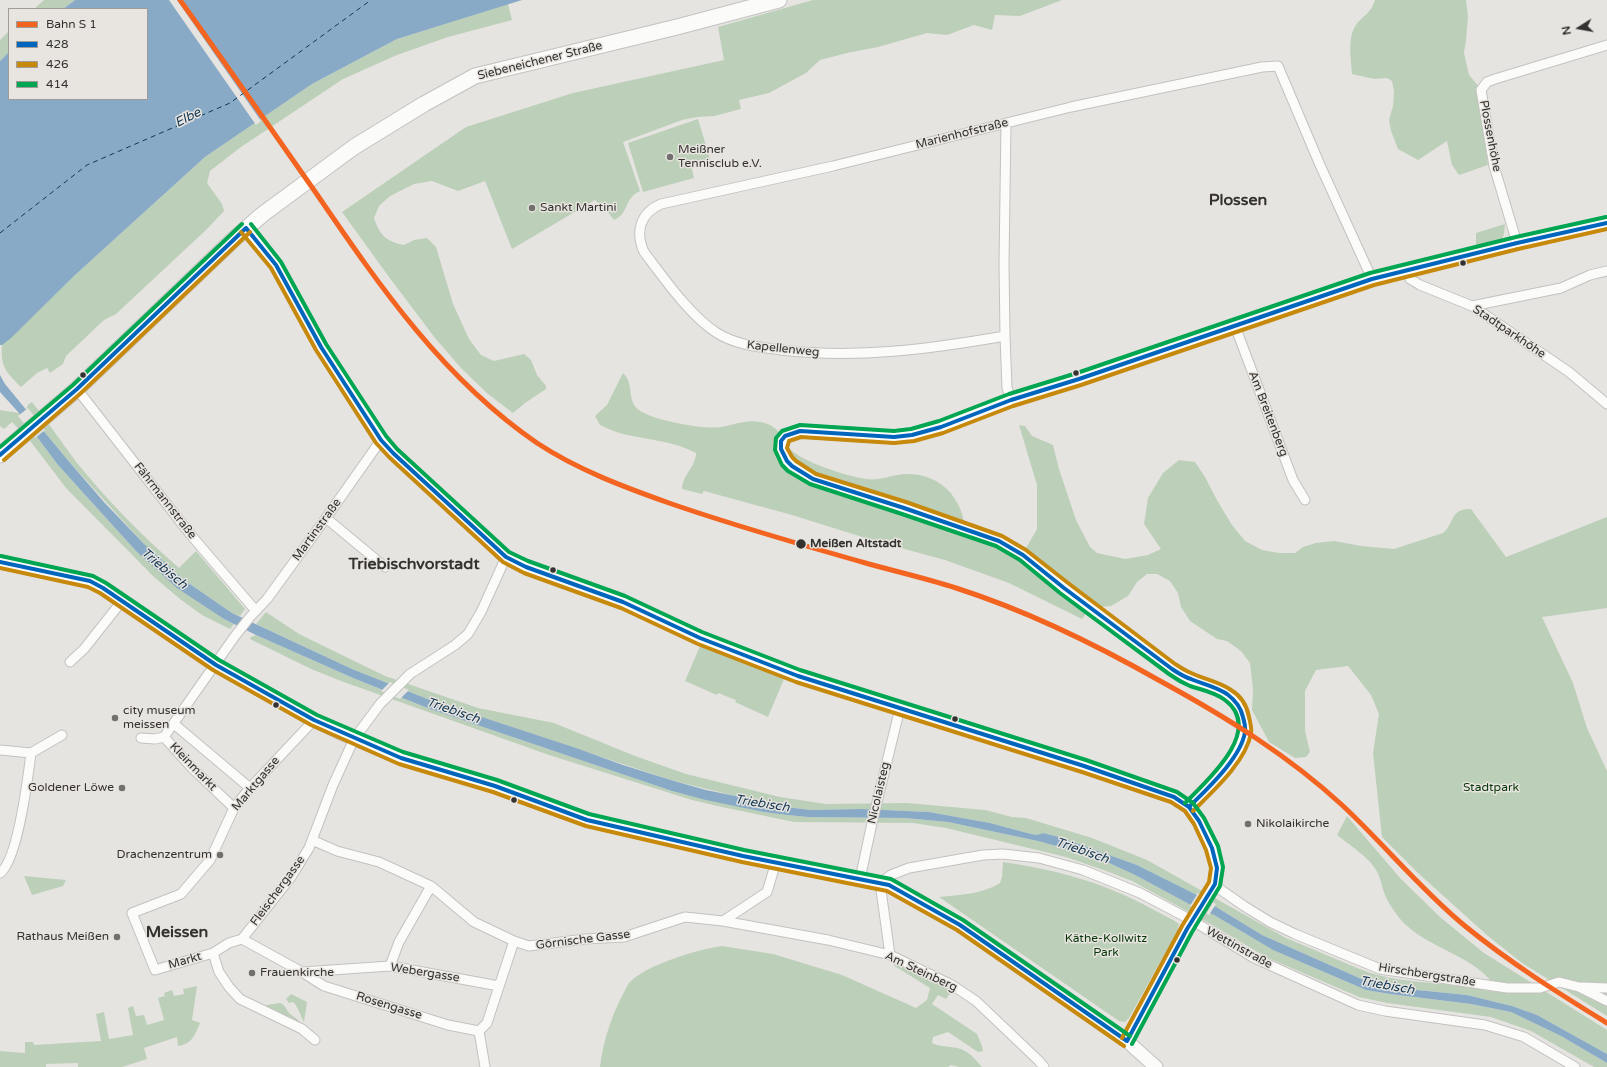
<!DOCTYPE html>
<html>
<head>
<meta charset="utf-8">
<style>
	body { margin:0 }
	#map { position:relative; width:1607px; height:1067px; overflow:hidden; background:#e6e4e1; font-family:"Varela Round",sans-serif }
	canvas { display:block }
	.legend { position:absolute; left:8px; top:8px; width:140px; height:92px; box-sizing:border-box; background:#e8e4df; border:1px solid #a09d99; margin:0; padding:5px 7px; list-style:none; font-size:12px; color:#333230 }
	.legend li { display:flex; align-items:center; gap:8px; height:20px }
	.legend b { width:20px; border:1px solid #a09d99 }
	.north { position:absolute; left:1559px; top:8px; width:40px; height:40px; -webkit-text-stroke:3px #e8e4df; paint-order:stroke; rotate:259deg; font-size:11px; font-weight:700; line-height:16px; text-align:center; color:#333230 }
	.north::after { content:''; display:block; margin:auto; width:14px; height:18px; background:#333230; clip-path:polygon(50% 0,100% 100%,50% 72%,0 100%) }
</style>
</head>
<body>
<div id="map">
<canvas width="1607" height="1067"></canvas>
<ul class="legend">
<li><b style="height:5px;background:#f36421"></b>Bahn S 1</li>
<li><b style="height:5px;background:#0065bd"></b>428</li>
<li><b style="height:5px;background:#c6890c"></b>426</li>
<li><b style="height:5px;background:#00a651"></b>414</li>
</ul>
<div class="north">N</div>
</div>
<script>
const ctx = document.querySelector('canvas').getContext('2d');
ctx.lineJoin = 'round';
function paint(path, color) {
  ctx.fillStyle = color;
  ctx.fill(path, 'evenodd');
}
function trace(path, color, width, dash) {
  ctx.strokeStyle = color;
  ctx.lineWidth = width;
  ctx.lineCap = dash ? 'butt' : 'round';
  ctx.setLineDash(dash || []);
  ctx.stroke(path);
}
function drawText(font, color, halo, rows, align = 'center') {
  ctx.font = font + ' "Varela Round",sans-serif';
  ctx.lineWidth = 3;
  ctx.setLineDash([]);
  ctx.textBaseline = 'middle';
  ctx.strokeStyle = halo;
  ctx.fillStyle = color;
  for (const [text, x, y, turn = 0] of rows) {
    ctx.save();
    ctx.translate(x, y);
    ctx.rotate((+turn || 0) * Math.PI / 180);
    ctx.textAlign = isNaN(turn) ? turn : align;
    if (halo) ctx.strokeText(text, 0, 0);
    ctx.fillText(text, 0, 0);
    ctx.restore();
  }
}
paint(new Path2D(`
	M44,0h31l-12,9h-29z
	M813,0h249l-42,16 -25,-1 -3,15 -18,-5 -27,10 -20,-2 -49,14 -31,6 -27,7 -14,13 -37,20 -30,7 2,9 -27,7 -17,1 -15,3 -59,22 17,49c-16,7 -11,23 -26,29l-7,-9 -12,-11 -83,49 -27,-68 -27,10 -26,-10 -18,3 -24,12 -11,10 -5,12c6,17 11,23 30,27l10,-5 13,-2 9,9 17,57 16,35 12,16 13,6 30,-7 7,6 6,15 9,11v3l-21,14 -12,10 -25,-19 -27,-26 -26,-30 -46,-61 -47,-65 124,-85 107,-34 151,-33 -6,-33z
	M1375,0h91l2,16 -2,24 -2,13 5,22 11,13 -1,4 9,73 -29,10 -7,-10 -5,-24 -29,19 -20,-11 -7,-18 -2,-11 4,-14 1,-15 -2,-10 -5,-3 -13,1 -22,-5c-1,-15 -5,-36 4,-49 8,-11 14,-10 19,-25z
	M508,4l4,16 -64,17 -51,18 -54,24 -102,68 -31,24 -3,12 15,21 2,7 -18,19 -90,84 -12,6 -38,36 -3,8 -13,9 -3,-5 -10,5 -16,14c-14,-14 -21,-20 -19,-42l72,-69 131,-119 107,-73 85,-45z
	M9,31v21l-9,9v-21z
	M698,119l12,40 -19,6 3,13 -51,14 -15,-49z
	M1505,224l-1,10 -3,7 -25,5v-13z
	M623,373c12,11 3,28 16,37 13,10 65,20 82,17 13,-2 25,-8 39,-5 22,4 19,16 32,29 6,5 15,9 21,12 17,7 35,13 53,16 13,2 26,-4 38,-5 34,-2 58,22 61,54l57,27 15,-26v-44l-18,-60 6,1 7,10 21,9 6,24 17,51 14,27 7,6 28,6 23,-4 13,-6 -17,-25 4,-26 15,-25 16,-13 16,2 10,15 13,25 14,23 13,16 17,9 17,3h16l8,-6 13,-4 18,-2 27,5 33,3 49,-16c12,-10 7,-25 28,-24l35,48 101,-40v91l-65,9 31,66 14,45 20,43v245l-85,-53 -34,-27 -70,-63 -36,-36 -9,-84 6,-39 -8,-19 -23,-29 -32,4 -11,21v40l5,21 -4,5 -11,1 -26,-16 -17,-32 1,-21 -3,-26 -9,-12 -14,-10 -10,-2 -27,-18 -9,-14 -3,-14 -8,-12 -13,-7h-10l-10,8 -9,14 -17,10 -21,2 -8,11 -73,-36 -64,-23 -70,-19 -83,-26 -88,-24 -2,3 -20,-5c0,-14 14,-22 14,-36 -22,-12 -48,-13 -73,-19 -8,-2 -16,-6 -23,-9l-5,-9 12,-11z
	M32,402c16,20 30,41 45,61 31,38 65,73 102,105l17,-17 49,58 -5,7 -8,-3 -48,-33 -41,-37 -77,-85 -40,-49 2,-4z
	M0,410l19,3 39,52 78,86 88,68 10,5 -4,5 -28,-14 -22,-16 -26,-22 -88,-89 -35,-46 -19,-20 -8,7 -4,-3z
	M266,612l33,22 86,42 93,32 76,15 81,33 51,18 94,23 46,7 81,-1 78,7 27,7 14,1 66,20 55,22 139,78 76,32c35,13 72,12 108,17 9,2 18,4 28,5 -16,-34 -66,-42 -92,-67 -6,-5 -18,-22 -21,-30 -4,-10 -4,-19 -11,-28 -6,-10 -27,-24 -37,-32l10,-19 53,62 40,39 44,36 123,77v24l-70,-39 -25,-9 -45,-11 -60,-6 -41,-8 -104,-46 -67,-41 -58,-29 -78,-28 -16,-4 -6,2 -6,-1 -41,-11 -61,-11 -68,-3 -50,1 -34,-4 -103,-25 -244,-81 -78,-31 -96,-45z
	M256,635l97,43 77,31 242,82 92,21 23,3 21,2 97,1 43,4 90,19 40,11 29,10 28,13 54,29 25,11 59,35 93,40 24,4 81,10 40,8 50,24 46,27v4h-13l-63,-36 -40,-14 -104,-14 -28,-6 -93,-40 -59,-35 -75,-41 -23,-9 -43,-15 -120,-29 -33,-5 -119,-1 -72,-15 -30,-7 -143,-45 -208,-74 -30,-12 -61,-30 1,-2z
	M700,646l84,33 -16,38 -33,-15 1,-2 -18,-7 -1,2 -32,-14z
	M1003,862c54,8 100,20 149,47 9,5 19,9 27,15l-2,8 -48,86 -4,4 -6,-1 -180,-124c20,-2 44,-3 61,-14l2,-6z
	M24,876l42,4 -3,6 -31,9z
	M722,946l51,8 69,21 74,33 11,-8 3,-12 -37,-23 9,-2 52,25 -8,11 -8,-4 -6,9 45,30 5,12 1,5 -5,1 -30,-20 -15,5 -1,6c8,4 16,3 25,5 11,2 18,11 25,19h-23l-8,-2 -3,2h-348c3,-25 11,-50 23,-73 2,-3 4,-8 6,-11 16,-18 70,-34 93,-37z
	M197,986l-5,34 8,3c-5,12 -8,21 -22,23l-1,-9 -33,11 3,11 -25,8h-44v-4l-32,1v3h-46v-16l25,2v-11h8l1,3 67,-4 -5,-27 8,-2 5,27 24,-4 -5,-27 5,-2 3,10 8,-1 3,10 17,-5 -6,-22 7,-2 -1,-3 8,-3 2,6 10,-2 -1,-5z
	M291,994l16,8 -3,20c-4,-6 -5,-15 -11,-20l-4,1 -3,-4z
	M280,1003c6,2 5,5 9,10 5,4 9,6 13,12l-24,-9 -12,-11z`), '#bccfb8');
paint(new Path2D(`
	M75,0h447l-125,39 -85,45 -107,73 -131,119 -63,62 -9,7h-2v-284l9,-9v47h138v-90h-84z
	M0,375l5,9 61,74 38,44 39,41 41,37 48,33 120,56 78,31 146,48 47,17 51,16 32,9 88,18 17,2 50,-1 68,3 61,11 41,11 6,1 6,-2 16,4 78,28 58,29 67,41 104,46 41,8 60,6 45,11 25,9 70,39v9l-46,-27 -50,-24 -40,-8 -81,-10 -24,-4 -93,-40 -59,-35 -25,-11 -54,-29 -28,-13 -29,-10 -40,-11 -90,-19 -43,-4 -97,-1 -21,-2 -23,-3 -58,-12 -34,-9 -242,-82 -77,-31 -97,-43 -32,-16 -47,-31 -41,-37 -78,-86 -39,-52 -19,-21z`), '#88aac6');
paint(new Path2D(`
	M169,0h8l84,121 -5,4z
	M28,408l17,22 -10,8 -17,-22z
	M390,682l19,8 -9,9 -19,-8z
	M1198,893l18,11 -7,11 -19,-9z`), '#e6e4e1');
trace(new Path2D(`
	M0,233l87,-68 143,-62 141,-103`), '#113855', 1, [5, 4]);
const street = new Path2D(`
	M1006,123l-2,141 1,72 2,52 4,12
	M1517,243l-23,-77 -13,-76 6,-8 8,-3 112,-34
	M1407,270l3,9 10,6 52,21 97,66 38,32
	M1472,306l89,-18 29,-13 17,-4
	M1235,326l58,154 12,20
	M1005,336c-75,13 -148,23 -224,14 -22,-3 -45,-5 -64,-17 -27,-17 -54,-56 -73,-81 -9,-20 -4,-39 17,-48l172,-38 238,-59 191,-40 16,-1 42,99 52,114
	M77,389l113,145 66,77
	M326,518l59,49
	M70,662l14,-13 38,-48
	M314,720l-64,68 -16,20 -24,52 -29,34 -49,19 23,57 58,-17 16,-10 13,-4 49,-62 18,-29 24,-63 21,-46 26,-35 30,-30 45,-29 13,-11 13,-22 25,-55
	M174,724l76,64
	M164,737l71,-101 15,-19 17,-18 59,-81 55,-78
	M164,737l28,31 42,40
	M141,738l14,1 9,-2
	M0,750l31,3 31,-18
	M312,840l25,11 42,11 52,24 43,36 40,19 15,5 56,-7 39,-2 61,-20 38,4 105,19 62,15 62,30 24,16 62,59 6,7
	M0,873c18,-13 28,-96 31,-120
	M860,879l12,-56 28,-115
	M1215,884l6,6 23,16 26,16 25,12 85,35 127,19h33l19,-6 20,5 28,14
	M723,921l44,-29 9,-30
	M242,939l60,33 22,14 124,39 31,6
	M213,953l6,19 10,15 11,12 62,30 13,11
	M890,955l-10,-72 11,-8 18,-7 74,-13 20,-1 36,4 44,12 57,23 53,28 61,37 104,47 27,6 100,14 39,12 51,30
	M390,966l9,-24 32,-56
	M302,972l88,-6 109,20
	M1582,987l25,1
	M485,1067l-6,-36 8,-8 27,-82`);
const secondary = new Path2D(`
	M246,228l30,37 45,82 60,93 12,13 113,104 20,10 97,35 77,36 98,38 286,90 90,31 15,10 10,14 13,27 5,20 -2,16 -18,31 -10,14 -60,112
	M0,562l90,19 13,7 113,77 98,55 27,13 60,25 94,28 71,27 21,7 156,36 146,29 71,40 59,40 108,76 29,26
	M1189,807c16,-16 54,-53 56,-76 0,-6 -2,-12 -3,-18 -3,-7 -8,-14 -15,-19 -12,-8 -26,-10 -40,-16 -5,-2 -10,-6 -15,-9l-108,-81 -41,-33 -24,-14 -95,-33 -91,-29 -21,-13 -5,-5 -6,-12v-8l4,-5 15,-5 94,6 18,-2 29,-8 70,-27 68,-21 293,-100 145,-36 90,-20`);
const primary = new Path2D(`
	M0,455l77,-66 157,-150 29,-25 91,-67 70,-43 51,-28 202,-49 102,-27`);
trace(street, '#c3c2c0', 11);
trace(secondary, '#c3c2c0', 15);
trace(primary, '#c3c2c0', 17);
trace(street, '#fbfbfa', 9);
trace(secondary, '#fbfbfa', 13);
trace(primary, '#fbfbfa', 15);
trace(new Path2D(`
	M246,228l30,37 45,82 60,93 12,13 113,104 20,10 97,35 77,36 98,38 286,90 90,31 15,10 10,14 13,27 5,20 -2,16 -28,45 -60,112
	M0,455l77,-66 169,-161
	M0,562l90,19 13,7 113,77 98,55 87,38 94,28 92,34 156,36 146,29 71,40 167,116
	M1189,807c18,-18 52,-49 56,-75 1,-5 -1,-11 -2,-15 -2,-9 -8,-17 -16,-23 -10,-7 -24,-10 -36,-15 -7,-2 -13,-6 -19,-10l-108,-81 -41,-33 -24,-14 -95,-33 -91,-29 -21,-13 -5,-5 -6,-12v-8l4,-5 15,-5 94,6 18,-2 29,-8 70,-27 68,-21 293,-100 145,-36 90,-20`), '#0065bd', 4);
trace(new Path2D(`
	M241,232l30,36 45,82 60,93 13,14 114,105 21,11 97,35 77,36 98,38 286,90 89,30 14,9 9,13 12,26 5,18 -2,14 -27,44 -60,112
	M4,460l77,-67 169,-161
	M0,568l88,19 12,6 113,77 98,55 88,39 94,28 93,34 156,36 145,29 70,39 167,116
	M1193,811c20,-20 53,-49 58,-78 1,-5 -1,-11 -2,-16 -2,-11 -8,-21 -18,-27 -13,-9 -29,-11 -42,-18 -5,-2 -9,-5 -14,-8l-107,-81 -42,-33 -24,-14 -96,-34 -90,-28 -20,-13 -4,-4 -5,-9 2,-7 12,-4 93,6 20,-2 29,-8 70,-27 68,-21 293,-100 144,-36 89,-20`), '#c6890c', 4);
trace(new Path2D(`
	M251,224l30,38 45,82 60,92 11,13 112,103 19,9 97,35 77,36 98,38 286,90 91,32 16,11 11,15 14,28 5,21 -3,19 -28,46 -60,112
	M0,447l73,-62 169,-161
	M1,556l92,20 13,7 113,77 98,55 86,37 94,28 92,34 155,36 147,29 72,41 167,116
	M1185,803c22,-22 80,-73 40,-103 -10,-8 -23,-10 -35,-14 -7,-3 -14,-7 -21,-12l-109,-81 -40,-33 -24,-14 -94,-32 -92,-30 -22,-13 -6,-6 -7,-15 1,-12 6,-7 18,-6 94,6 17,-2 28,-8 70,-27 68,-21 293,-100 146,-36 90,-20`), '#00a651', 4);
trace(new Path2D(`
	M180,0c46,64 91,129 136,193 63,92 127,186 221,250 41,27 87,44 132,60 66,23 133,42 200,61 29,8 59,15 87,24 72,23 141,57 206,94 64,35 127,74 180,123 42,39 78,84 123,121 44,36 93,67 142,97`), '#f36421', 5);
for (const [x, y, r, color] of [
	[670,157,4,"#72706e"],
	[532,208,4,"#72706e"],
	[1463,263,3.5,"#333230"],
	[1076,373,3.5,"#333230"],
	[83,375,3.5,"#333230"],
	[801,544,5.5,"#333230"],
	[553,570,3.5,"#333230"],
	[276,705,3.5,"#333230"],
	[115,718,4,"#72706e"],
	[955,719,3.5,"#333230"],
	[122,788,4,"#72706e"],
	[514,800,3.5,"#333230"],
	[1248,824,4,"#72706e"],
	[220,855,4,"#72706e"],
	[117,937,4,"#72706e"],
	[1177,960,3.5,"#333230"],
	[252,973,4,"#72706e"]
]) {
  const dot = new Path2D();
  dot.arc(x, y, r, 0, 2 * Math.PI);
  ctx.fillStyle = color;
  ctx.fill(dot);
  trace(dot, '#e8e4df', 1.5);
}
drawText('12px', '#333230', '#e8e4df', [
	["Siebeneichener Straße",540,61,-14],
	["Marienhofstraße",962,134,-14],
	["Plossenhöhe",1490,136,79],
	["Stadtparkhöhe",1509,332,34],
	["Kapellenweg",783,349,6],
	["Am Breitenberg",1268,414,69],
	["Fährmannstraße",165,501,52],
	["Martinstraße",317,530,-54],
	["Kleinmarkt",193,767,46],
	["Marktgasse",256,784,-50],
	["Nicolaisteg",879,793,-77],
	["Fleischergasse",278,891,-54],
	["Görnische Gasse",583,940,-7],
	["Wettinstraße",1239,948,29],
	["Markt",185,961,-16],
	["Am Steinberg",921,972,25],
	["Webergasse",425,973,9],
	["Hirschbergstraße",1427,975,9],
	["Rosengasse",389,1006,17]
]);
drawText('12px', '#333230', '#e8e4df', [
	["Meißner",678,150],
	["Tennisclub e.V.",678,164],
	["Sankt Martini",540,208],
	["city museum",123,711],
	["meissen",123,725],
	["Goldener Löwe",114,788,"right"],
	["Nikolaikirche",1256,824],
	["Drachenzentrum",212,855,"right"],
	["Rathaus Meißen",109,937,"right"],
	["Frauenkirche",260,973]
], 'left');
drawText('bold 12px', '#333230', '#e8e4df', [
	["Meißen Altstadt",810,544]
], 'left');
drawText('12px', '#053708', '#e8e4df', [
	["Stadtpark",1491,788],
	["Käthe-Kollwitz",1106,939],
	["Park",1106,953]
]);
drawText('italic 13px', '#113855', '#e8e4df', [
	["Elbe",188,118,-27],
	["Triebisch",164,569,40],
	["Triebisch",453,711,19],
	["Triebisch",762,804,9],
	["Triebisch",1082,851,19],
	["Triebisch",1387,986,10]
]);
drawText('bold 16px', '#333230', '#e8e4df', [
	["Plossen",1238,201],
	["Triebischvorstadt",414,565],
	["Meissen",177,933]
]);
</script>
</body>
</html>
